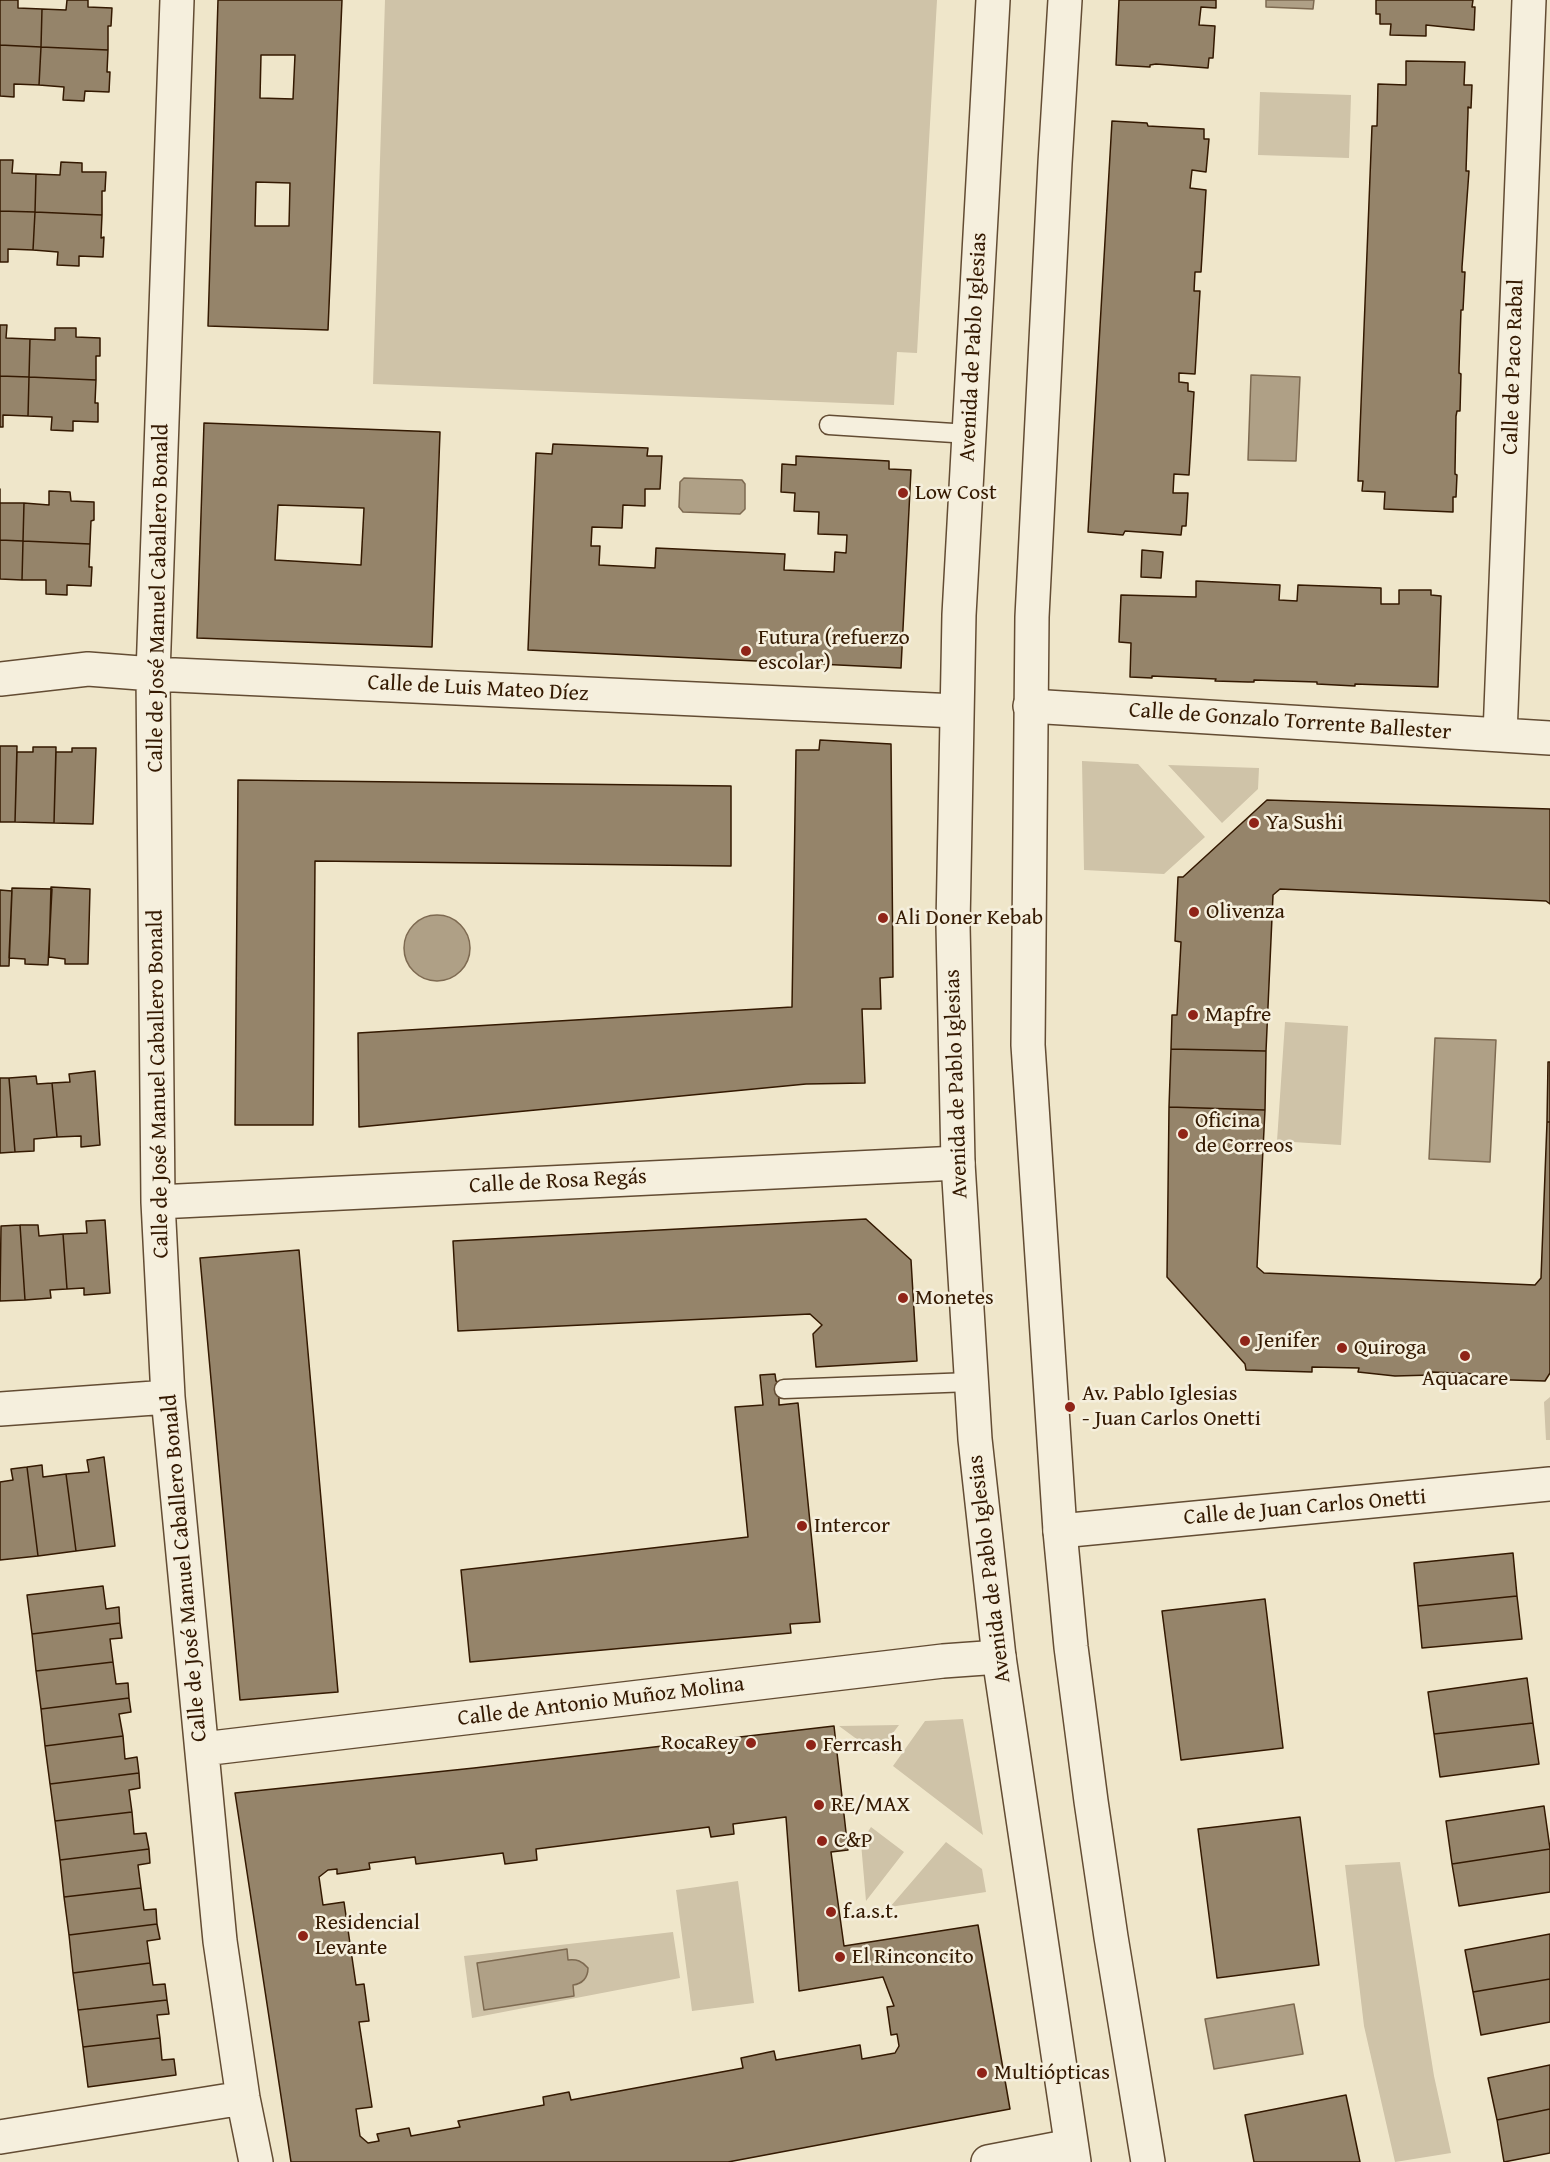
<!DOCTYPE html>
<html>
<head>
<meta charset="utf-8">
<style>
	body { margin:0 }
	canvas { display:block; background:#efe6ca }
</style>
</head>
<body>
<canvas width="1550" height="2162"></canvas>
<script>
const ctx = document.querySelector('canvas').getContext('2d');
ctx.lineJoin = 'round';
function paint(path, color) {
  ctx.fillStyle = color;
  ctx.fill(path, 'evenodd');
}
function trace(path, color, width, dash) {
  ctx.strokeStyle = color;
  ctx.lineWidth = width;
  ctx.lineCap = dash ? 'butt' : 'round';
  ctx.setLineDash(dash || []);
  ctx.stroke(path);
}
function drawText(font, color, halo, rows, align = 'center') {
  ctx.font = font + ' "Gentium Book Plus",serif';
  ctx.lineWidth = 5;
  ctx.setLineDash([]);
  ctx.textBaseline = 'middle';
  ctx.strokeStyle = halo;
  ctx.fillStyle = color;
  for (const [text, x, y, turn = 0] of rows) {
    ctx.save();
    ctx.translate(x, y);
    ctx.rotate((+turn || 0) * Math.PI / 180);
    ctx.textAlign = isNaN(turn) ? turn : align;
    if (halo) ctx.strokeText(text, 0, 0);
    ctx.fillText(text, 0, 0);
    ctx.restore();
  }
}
paint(new Path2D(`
	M385,0h552l-20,353 -20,-1 -3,53 -521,-21z
	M1260,92l91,3 -2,63 -91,-3z
	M1082,761l56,3 67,73 -41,37 -80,-4z
	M1168,765l91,3 -1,21 -36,34z
	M1285,1022l63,4 -7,119 -64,-4z
	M1550,1397v43h-4l-2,-38z
	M963,1719l20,116 -90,-69 32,-45z
	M899,1725l-22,29 -38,-28z
	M871,1827l33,25 -38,49 -5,-58z
	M946,1842l36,27 4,23 -96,15z
	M1400,1862l34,214 17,77 -56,9 -31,-136 -19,-161z
	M738,1881l16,122 -62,8 -16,-121z
	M673,1932l7,46 -208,40 -8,-62z`), '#cfc3a8');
const water = new Path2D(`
	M1266,0h48l-1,9 -47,-2z
	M1251,375l49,2 -4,84 -48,-1z
	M684,478l58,2 3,4v25l-5,5 -57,-2 -4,-5 1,-25z
	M404 948a33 33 0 1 1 66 0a33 33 0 1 1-66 0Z
	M1435,1038l61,2 -6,122 -61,-3z
	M567,1949l1,11c9,-1 14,1 20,8 0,10 -6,16 -15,17l1,11 -90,14 -7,-47z
	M1294,2004l9,50 -89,15 -9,-50z`);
paint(water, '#afa086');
trace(water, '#7e6a51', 1.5);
const building = new Path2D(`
	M0,0h18v8l24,1 -1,38 -41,-2z
	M67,0h21v7l24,1 -1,18h-3v24l-67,-3 1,-38 24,1z
	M218,0h124l-14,330 -120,-4zM261,55h34l-2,44 -33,-1zM256,182l34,1 -1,43h-34z
	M1119,0h97v8l-15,-1 -2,18 16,1 -2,32h-4l-1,10 -52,-4 -6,1v2l-34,-2z
	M1376,0h97l-1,7h3l-1,23 -48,-5v11l-36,-1 1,-11h-11v-10h-4z
	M0,45l41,2 -2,38 -25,-1v13l-14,-1z
	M41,47l67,3 -1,22h3l-1,20 -24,-1 -1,10 -21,-1 1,-13 -25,-2z
	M1406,61l59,1 -1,23h8l-1,23 -3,-1v5l-2,59h3l-7,96v5h3l-2,38h-2l-2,59v4l2,1 -1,37h-3l-1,5 -1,54v4l2,1 -1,22h-3v15l-69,-3 1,-17 -23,-1 1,-10h-5l14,-355h5l1,-42 28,1z
	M1112,121l35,2 1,3 56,3v10h5l-3,33 -14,-2 -2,18 16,2 -5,82h-6l-1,19h6l-5,83 -16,-1v9l9,1v8l6,1 -5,83 -15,-1 -1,19h15l-2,33h-4l-1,9 -56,-4 -2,4 -35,-3z
	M0,160h13l-1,13 24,1 -1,38 -35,-1z
	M61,162l21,1v9h24l-1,19h-3v24l-67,-3 1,-38 24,1z
	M0,211l35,1 -2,38 -25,-1v13h-8z
	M35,212l67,3 -1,23 3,-1 -1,20 -24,-1v10l-22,-1 1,-13 -25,-2z
	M0,325h7l-1,13 24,1 -1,38 -29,-1z
	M55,328h21v9l24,1v18h-4v24l-67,-3 1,-38 25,1z
	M0,376l29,1 -1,39 -25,-1v12h-3z
	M29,377l67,3 -1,23h3v19l-25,-1v10l-22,-1 1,-13 -24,-1z
	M204,423l236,9 -8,215 -235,-9zM278,505l86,3 -3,57 -86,-5z
	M553,444l95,4 -1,8h15l-2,33h-15v17l-22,-1 -1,23 -30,-1 -1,19h9l-1,19 56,3 1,-20 129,6 -1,16 50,2 1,-20 11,1 1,-18 -29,-1 1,-22 -25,-1 1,-18 -14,-1 1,-28 14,1v-9l93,5v8l22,1 -10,198 -373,-18 8,-197 16,1z
	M0,489v14h24l-1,38 -23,-1z
	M49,491l21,1 1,9 23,1v18l-3,1 -1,23 -67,-3 1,-38 25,2z
	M0,540l23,1 -1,39 -22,-1z
	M23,541l67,3 -1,23h3l-1,19 -24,-1v10l-21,-1v-14h-24z
	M1142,550l21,2 -2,26 -20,-1z
	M1196,581l84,4 -1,15 18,1 1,-16 83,3v16h18v-14h32v5l10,1 -3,91 -83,-3v2l-38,-2v-2l-63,-2v2h-6l-33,-1 1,-2 -64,-3v2l-22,-1 1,-34 -12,-1 2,-47 75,2z
	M820,740l71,4 2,233 -13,1 1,31h-19l3,74 -59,1 -447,43 -1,-94 434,-26 4,-257h23z
	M0,746h17l-2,76h-15z
	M33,747h23l-2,76 -39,-1 2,-70h16z
	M72,748h24l-3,76 -39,-1 2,-71h16z
	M238,780l493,6v80l-416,-5 -2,264h-78z
	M1267,800l283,9v95l-4,-3 -266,-12 -7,6 -7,156 -95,-2 1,-34h5l4,-73 -6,-1 3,-64h5z
	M51,887l39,2 -2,75h-23v-5l-16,-2z
	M12,888l40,1 -4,76 -23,-1v-5l-16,-1z
	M0,890l12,1 -3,75h-9z
	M1171,1049l95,2 -1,59 -96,-3z
	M1548,1062h2v60h-3z
	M95,1071l5,74 -19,2v-11l-24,1 -5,-54 18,-1 -1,-8z
	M36,1076l1,8 15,-1 5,54 -23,2v12l-19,1 -6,-74z
	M0,1078h9l6,74 -15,1z
	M1169,1107l96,3 -8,157 7,6 271,12 6,-7 6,-156h3v251l-5,8 -67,-2v-5l-46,-2v3l-37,1 -37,-4 1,-4 -47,-1v5l-66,-2 -1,-6 -78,-87z
	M866,1219l45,41 6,101 -101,6 -3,-33 9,-9 -12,-11 -352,17 -5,-90z
	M105,1220l5,73 -26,2v-7l-17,1 -4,-55 24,-1 -1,-12z
	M20,1225h18l1,11 24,-2 4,55 -17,1 1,8 -26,2z
	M20,1225l5,75 -25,1 1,-75z
	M299,1250l39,442 -98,8 -40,-442z
	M775,1374l1,7 8,4v7l-5,6v7l19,-2 22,219 -30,2 1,9 -321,29 -9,-92 287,-33 -13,-130 28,-2 -3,-30z
	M104,1457l11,89 -39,5 -10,-77 23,-2 -2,-12z
	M42,1465l1,12 23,-3 10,77 -38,5 -11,-89z
	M27,1467l11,89 -38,4v-78l13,-2 -2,-11z
	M1513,1553l4,43 -99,10 -4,-43z
	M103,1586l3,23 13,-2 1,16 -88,11 -5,-39z
	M1517,1596l5,43 -100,9 -4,-42z
	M1265,1599l18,149 -102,12 -19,-149z
	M120,1623l2,15 -12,1 3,23 -77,9 -4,-37z
	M113,1662l3,22 12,-1 1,15 -88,11 -5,-38z
	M1527,1678l6,45 -99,11 -6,-42z
	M129,1698l2,14 -12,2 4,22 -78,10 -4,-37z
	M1533,1723l6,41 -99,13 -6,-43z
	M834,1726l14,124 -17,2 13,94 134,-21 32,184 -282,53h-437l-56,-369 239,-25zM786,1817l13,174 84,-14 11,29 -7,1 4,28 6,-1 2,12 -4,7 -33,6 -2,-14 -84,15 -2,-9 -33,7 2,10 -172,32 -2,-8 -26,5 1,8 -86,16 2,6 -49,9 -2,-8 -32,6 2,7 -11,2 -8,-7 -4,-27 16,-2 -13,-85 10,-1 -5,-37 -8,1 -12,-83 -21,3 -4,-28 9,-7 9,-1v5l33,-5 -1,-6 46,-6 1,7 87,-11 2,11 32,-4 -1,-11 173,-22 2,10 23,-3 -1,-10z
	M123,1736l2,23 12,-2 2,16 -89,11 -5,-38z
	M139,1773l1,15 -11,2 3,22 -77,9 -5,-37z
	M1544,1806l6,43 -98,15 -6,-43z
	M132,1812l2,22 12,-1 3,16 -89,11 -5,-39z
	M1300,1817l19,148 -102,13 -19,-149z
	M149,1849l1,14 -12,2 3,23 -77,9 -4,-37z
	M1550,1849v43l-91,14 -7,-42z
	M141,1888l3,22 12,-1 1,15 -88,11 -5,-38z
	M157,1924l3,15 -13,2 3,22 -77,10 -4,-38z
	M1550,1934v45l-77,13 -8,-42z
	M150,1963l3,22 12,-1 2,16 -89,10 -5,-37z
	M1550,1979v43l-69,13 -8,-43z
	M167,2000l2,14 -12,1 3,23 -77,9 -5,-37z
	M160,2038l2,22 12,-1 2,16 -88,12 -5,-40z
	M1550,2065v44l-53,11 -9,-42z
	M1346,2095l14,67h-106l-9,-47z
	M1550,2109v44l-46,9 -7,-42z`);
paint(building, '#95846a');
trace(building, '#341901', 1.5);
const service = new Path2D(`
	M829,425l140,9
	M784,1389l187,-7`);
const minor = new Path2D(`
	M177,0l-24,674 5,528 10,195 52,544 23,157 13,64
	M0,679l88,-10 65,5 803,37
	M1030,706l520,32
	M1500,735l29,-735
	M158,1202l800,-39
	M0,1409l168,-12
	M1060,1531l490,-47
	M203,1749l740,-88 56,-4
	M0,2137l243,-39
	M988,2162l83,-16`);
const tertiary = new Path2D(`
	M993,0l-34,615 -6,310 5,238 17,276 24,218 75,505
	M1065,0l-10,163 -23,454 -4,428 32,486 11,116 20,154 20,136 37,225`);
trace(service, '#634c33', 21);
trace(minor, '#634c33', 36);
trace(tertiary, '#634c33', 36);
trace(service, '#f5efdd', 18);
trace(minor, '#f5efdd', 33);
trace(tertiary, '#f5efdd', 33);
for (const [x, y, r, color] of [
	[903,493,6,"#8f2418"],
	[746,651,6,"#8f2418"],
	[1254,823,6,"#8f2418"],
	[1194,912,6,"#8f2418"],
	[883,918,6,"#8f2418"],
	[1193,1015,6,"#8f2418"],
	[1183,1134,6,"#8f2418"],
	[903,1298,6,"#8f2418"],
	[1245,1341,6,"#8f2418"],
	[1342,1348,6,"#8f2418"],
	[1465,1356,6,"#8f2418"],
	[1070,1407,6,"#8f2418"],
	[802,1526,6,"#8f2418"],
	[751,1743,6,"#8f2418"],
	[811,1745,6,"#8f2418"],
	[819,1805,6,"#8f2418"],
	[822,1841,6,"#8f2418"],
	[831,1912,6,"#8f2418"],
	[303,1936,6,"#8f2418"],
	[840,1957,6,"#8f2418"],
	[982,2073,6,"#8f2418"]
]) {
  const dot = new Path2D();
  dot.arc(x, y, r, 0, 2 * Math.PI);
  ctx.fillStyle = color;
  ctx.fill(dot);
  trace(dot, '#f5efdd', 2);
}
drawText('22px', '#341901', '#f5efdd', [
	["Avenida de Pablo Iglesias",974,347,-87],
	["Calle de Paco Rabal",1514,367,-88],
	["Calle de José Manuel Caballero Bonald",159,598,-89],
	["Calle de Luis Mateo Díez",478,689,3],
	["Calle de Gonzalo Torrente Ballester",1290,722,4],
	["Calle de José Manuel Caballero Bonald",159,1084,-91],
	["Avenida de Pablo Iglesias",957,1084,-92],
	["Calle de Rosa Regás",558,1182,-3],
	["Calle de Juan Carlos Onetti",1305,1508,-5],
	["Calle de José Manuel Caballero Bonald",185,1568,-95],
	["Avenida de Pablo Iglesias",990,1569,-97],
	["Calle de Antonio Muñoz Molina",601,1702,-7]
]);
drawText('22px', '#341901', '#f5efdd', [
	["Low Cost",915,493],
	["Futura (refuerzo",758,638],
	["escolar)",758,663],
	["Ya Sushi",1266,823],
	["Olivenza",1206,912],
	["Ali Doner Kebab",895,918],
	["Mapfre",1205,1015],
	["Oficina",1195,1121],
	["de Correos",1195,1146],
	["Monetes",915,1298],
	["Jenifer",1257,1341],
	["Quiroga",1354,1348],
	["Aquacare",1465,1379,"center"],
	["Av. Pablo Iglesias",1082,1394],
	["- Juan Carlos Onetti",1082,1419],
	["Intercor",814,1526],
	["RocaRey",739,1743,"right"],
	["Ferrcash",823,1745],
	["RE/MAX",831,1805],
	["C&P",834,1841],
	["f.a.s.t.",843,1912],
	["Residencial",315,1923],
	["Levante",315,1948],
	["El Rinconcito",852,1957],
	["Multiópticas",994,2073]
], 'left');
</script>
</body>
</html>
